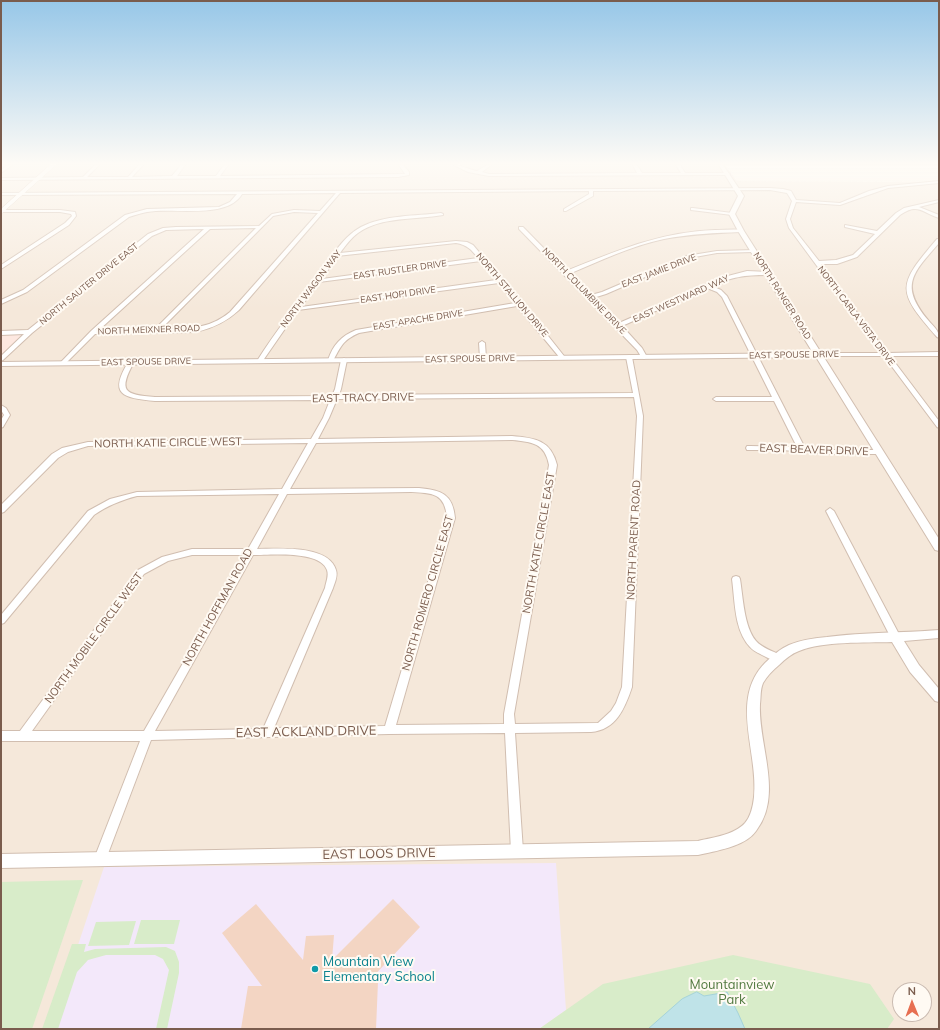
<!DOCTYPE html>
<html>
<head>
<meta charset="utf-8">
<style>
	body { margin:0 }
	#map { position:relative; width:940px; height:1030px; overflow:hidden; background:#fdf6ec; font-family:Mulish,sans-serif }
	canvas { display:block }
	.frame { position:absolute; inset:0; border:2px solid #7a5c4d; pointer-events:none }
	.north { position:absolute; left:892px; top:982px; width:40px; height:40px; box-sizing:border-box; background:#fffaf3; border:1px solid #cabbb1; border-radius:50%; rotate:359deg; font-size:11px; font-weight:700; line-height:16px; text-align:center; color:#7a5c4d }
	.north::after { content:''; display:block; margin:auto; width:14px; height:18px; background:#e76f51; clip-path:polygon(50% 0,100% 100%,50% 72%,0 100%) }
</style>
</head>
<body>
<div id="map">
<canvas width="940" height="1030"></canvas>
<div class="frame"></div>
<div class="north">N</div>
</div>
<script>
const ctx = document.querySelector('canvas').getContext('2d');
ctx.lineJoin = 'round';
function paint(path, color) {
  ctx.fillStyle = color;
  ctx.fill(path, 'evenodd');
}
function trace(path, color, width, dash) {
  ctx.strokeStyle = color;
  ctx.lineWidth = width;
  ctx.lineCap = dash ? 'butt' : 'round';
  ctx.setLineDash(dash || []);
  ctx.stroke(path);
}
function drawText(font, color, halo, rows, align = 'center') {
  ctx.font = font + ' Mulish,sans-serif';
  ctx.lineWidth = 4;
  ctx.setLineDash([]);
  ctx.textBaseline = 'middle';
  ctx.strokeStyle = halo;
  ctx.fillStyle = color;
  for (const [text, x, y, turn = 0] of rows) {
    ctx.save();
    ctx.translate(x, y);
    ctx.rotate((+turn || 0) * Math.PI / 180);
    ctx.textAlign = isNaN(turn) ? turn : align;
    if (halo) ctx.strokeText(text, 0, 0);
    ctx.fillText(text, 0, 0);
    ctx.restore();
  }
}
paint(new Path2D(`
	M1,165h724l12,16 202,1v847h-938zM900,990h24v24h-24z`), '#f5e8da');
paint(new Path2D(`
	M1,334h24l-24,21z`), '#fde8e0');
paint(new Path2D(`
	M556,863l10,147 -27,19h-489l54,-162z`), '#f3e8fa');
paint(new Path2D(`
	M83,880l-51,149h-31v-147z
	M141,920h39l-6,24h-40z
	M136,921l-7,24 -41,1 8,-24z
	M72,944h14l-2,8 11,-3 71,-2 9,4 4,11v11l-12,56h-11l13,-59 -6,-11 -8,-4h-49l-18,5 -11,12 -19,57h-16z
	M733,955l137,29 24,35 -7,10h-348l64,-45z`), '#d8ecc9');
const water = new Path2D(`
	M697,992l7,4 23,-4 11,21 7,16h-97l34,-30z`);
paint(water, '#bfe3e8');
trace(water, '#a5d3da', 1);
paint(new Path2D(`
	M393,899l27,28 -53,56 11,-1 -2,47h-135l7,-43h14l-40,-53 34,-29 47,56 3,-24 28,-1 -2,25z`), '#f3d5c3');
const minor = new Path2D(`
	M8,165h4l-11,8v-3z
	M95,165h4l-12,12h41l11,-12h4l-11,12 40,-1 9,-11h4l-8,11h39l8,-11h4l-8,11 185,-2 -6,-9h4l6,7v3l-11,2 -397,3v-2l82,-1z
	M454,165c8,0 16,5 23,6l10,-6h4l-9,7 7,2 148,-1 -4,-8h4l5,8h39l-5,-8h4l5,8h43l2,1 -2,1 -239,1 -21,-4z
	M939,181v2l-51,5 -48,17 -44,-3 -6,17 3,9 26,33 17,-1 17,-5 22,-21 -30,-7v-2l32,6 19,-18 8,-5 35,-8v2l-20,5 20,8v3c-18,-6 -21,-15 -39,-3l-43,42 -20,7h-16l66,89 52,-1v4h-49l49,65v7l-2,-1 -53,-71h-67l-1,-1 3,-2h62l-92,-125 -3,-9 6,-18 -5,-8 -17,-3 -177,1v5l-27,15h-2v-2l25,-15v-3l-249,2 -101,117c-13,12 -26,18 -43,22l-101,2 -30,30h-4v-2l30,-31 113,-102 -38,1 -14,6 -120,97 -29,27 -2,1v-5l23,-22 -23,1v-4l27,-1 120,-96 15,-6 13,-1 83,-1 13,-12 22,-4 26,1 16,-18 -94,1c-15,26 -69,13 -95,18 -6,1 -12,3 -18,5l-102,75 -26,12v-4l22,-10 102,-75 22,-6 72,-2 11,-5 7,-8 -236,1v-2l769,-5 13,1 8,2 5,9 44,3 29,-12 19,-5zM294,212l24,1 -88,99c-22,18 -41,16 -69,17l112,-113zM256,228l-101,101 -56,1 111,-101z
	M693,208l39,5 2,1 -2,1 -41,-5v-2z
	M1,210h59l15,2 1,4 -7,9 -68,44v-4l64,-42 7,-7 -1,-2 -11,-2h-59z
	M441,213l2,1v1c-27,5 -61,1 -85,18 -7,5 -13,13 -18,20l116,-12 11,1 6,3 49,58 42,53v2h-4l-43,-52 -158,27c-16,7 -18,13 -26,28l-2,1 -3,-2c5,-15 13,-24 28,-30l159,-27 -16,-20 -201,27 -36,52h-4l-1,-1c18,-29 40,-56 60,-84 13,-17 24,-39 44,-50 23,-12 54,-11 80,-14zM456,243c11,2 15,6 22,15l-156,21 15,-23zM481,261l15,19 -195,27 18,-25z
	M519,227h4l43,44c50,-20 94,-39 149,-41 9,0 19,-1 28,0v2h-2c-26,1 -51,2 -77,7 -33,7 -64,22 -95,35l22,21 11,-3 84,-36 31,-5 39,-1v1l-2,1 -37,1 -28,5 -83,36 -13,4 26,25 105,-46 23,-6 22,1 1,1 -3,2c-23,0 -35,2 -55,11l9,4 6,6 78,152 25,2h49l4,2 -4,2h-49l-48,-4h-35l-1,-2 1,-2h3l47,1 -23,-46h-58l-3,-2 3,-2h56l-50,-100 -5,-5 -10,-4 -85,38 20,22 5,9 -3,2 -2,-1 -5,-8 -118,-121z
	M937,239h2v4c-26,30 -40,42 -11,77 5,6 11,10 11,18l-2,-1c-41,-47 -40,-51 0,-98z
	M482,341l3,2 1,15 -3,2 -3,-2 -1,-15z
	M629,355l3,2 11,59 -11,271c-7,21 -16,43 -41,45l-76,1 8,118 -2,4 -4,2 -4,-2 -2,-4 -6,-118 -116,1 -238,6 -45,119 -2,4 -4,2 -4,-2 -2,-4 46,-118h-139v-10h19l118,-161 24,-13 30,-8h56l31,-55 -142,2c-16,4 -30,10 -43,19l-90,108 -3,1v-9l87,-104 22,-12 27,-7 145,-3 26,-46 -220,3 -20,6 -10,6 -54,54 -3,1v-8l51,-51 10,-6 26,-6 223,-3 12,-21 7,-18 -175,1c-33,-3 -47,-7 -26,-40l2,-1 3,2c-16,29 -10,33 21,35l177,-1 3,-7 6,-29 3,-2 3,2 -6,29 -2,6 294,-2 -7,-36zM634,397l3,19 -15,271 -6,16 -5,8 -13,12 -83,1 -1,-10 43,-249c-6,-25 -22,-27 -45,-29l-194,3 11,-21 8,-19zM512,440c20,2 33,3 37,25l-45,249v10l-108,1 59,-207c-2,-24 -14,-28 -36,-30l-129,1 26,-46zM411,492c21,1 34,1 36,26l-62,208 -111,2 59,-140c2,-6 5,-12 3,-18 -8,-26 -59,-21 -79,-21l30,-55zM192,555h53l-101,176h-112l112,-157 24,-13zM253,555c17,0 67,-5 74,15 2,6 -1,12 -2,18l-62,141 -108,2z
	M1,405l5,3 4,7 -7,12 -2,1v-8l3,-5 -3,-5z
	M830,508l4,3 66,125 -2,3 -3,1 -3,-1 -2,-3 -64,-125z
	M736,576l3,1 1,2c3,18 4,48 16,62 6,7 17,10 24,14l2,3 -2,3c-5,1 -9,-2 -14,-4 -5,-3 -12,-5 -16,-10 -16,-17 -15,-46 -18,-68l1,-2z`);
const tertiary = new Path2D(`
	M719,165h4l21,31 -9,18 9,17 195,308v12l-4,-1 -119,-193 -815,9v-4l812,-9 -75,-122 -9,-17 9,-18z
	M939,630v8l-35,3 15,24 20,24v13l-4,-1 -25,-29 -18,-30c-27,1 -69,-1 -93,9 -8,3 -14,8 -20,14 -6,5 -12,11 -16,18 -3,7 -2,14 -3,21 -2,41 24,91 -4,127 -11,16 -41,20 -58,24l-697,13v-14l697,-13c16,-4 36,-6 47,-18 6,-7 8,-17 9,-26 5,-44 -25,-97 11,-134 7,-7 15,-14 24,-18 12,-5 25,-7 38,-8 38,-5 75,-4 112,-7z`);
const secondary = new Path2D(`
	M50,165h6l-55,49v-5z`);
trace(minor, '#d1beb0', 2);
trace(tertiary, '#d1beb0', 2);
trace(secondary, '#d6c0b0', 1);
paint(minor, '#fff');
paint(tertiary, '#fff');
paint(secondary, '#fff');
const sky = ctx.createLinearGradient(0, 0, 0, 309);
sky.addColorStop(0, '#97c7e8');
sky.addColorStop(0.53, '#fefbf6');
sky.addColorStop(1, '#fefbf600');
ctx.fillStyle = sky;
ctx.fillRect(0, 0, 940, 309);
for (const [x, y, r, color] of [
	[315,969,4,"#0f9aa8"]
]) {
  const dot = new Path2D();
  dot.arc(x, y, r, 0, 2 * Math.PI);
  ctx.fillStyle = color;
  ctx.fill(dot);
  trace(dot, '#fffaf3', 1.5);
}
drawText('9px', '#7a5c4d', '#fffaf3', [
	["EAST RUSTLER DRIVE",400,270,-8],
	["EAST JAMIE DRIVE",659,271,-21],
	["NORTH SAUTER DRIVE EAST",89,284,-39],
	["NORTH WAGON WAY",311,289,-53],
	["NORTH COLUMBINE DRIVE",584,291,46],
	["EAST HOPI DRIVE",398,295,-8],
	["NORTH STALLION DRIVE",512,295,50],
	["NORTH RANGER ROAD",782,296,58],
	["EAST WESTWARD WAY",681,299,-24],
	["NORTH CARLA VISTA DRIVE",856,316,53],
	["EAST APACHE DRIVE",418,320,-9],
	["NORTH MEIXNER ROAD",149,330,-2],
	["EAST SPOUSE DRIVE",794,355,-1],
	["EAST SPOUSE DRIVE",470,359,-1],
	["EAST SPOUSE DRIVE",146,362,-1]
]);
drawText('11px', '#7a5c4d', '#fffaf3', [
	["EAST TRACY DRIVE",363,398,-1],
	["NORTH KATIE CIRCLE WEST",168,443,-1],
	["EAST BEAVER DRIVE",814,450,2],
	["NORTH PARENT ROAD",634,540,-87],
	["NORTH KATIE CIRCLE EAST",539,543,-80],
	["NORTH ROMERO CIRCLE EAST",428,593,-74],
	["NORTH HOFFMAN ROAD",218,607,-61],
	["NORTH MOBILE CIRCLE WEST",94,638,-54]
]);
drawText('13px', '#7a5c4d', '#fffaf3', [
	["EAST ACKLAND DRIVE",306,732,-1],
	["EAST LOOS DRIVE",379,854,-1]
]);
drawText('13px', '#0d838f', '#fffaf3', [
	["Mountain View",323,962],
	["Elementary School",323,977]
], 'left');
drawText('13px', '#537a41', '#fffaf3', [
	["Mountainview",732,985],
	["Park",732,1000]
]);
</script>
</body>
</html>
